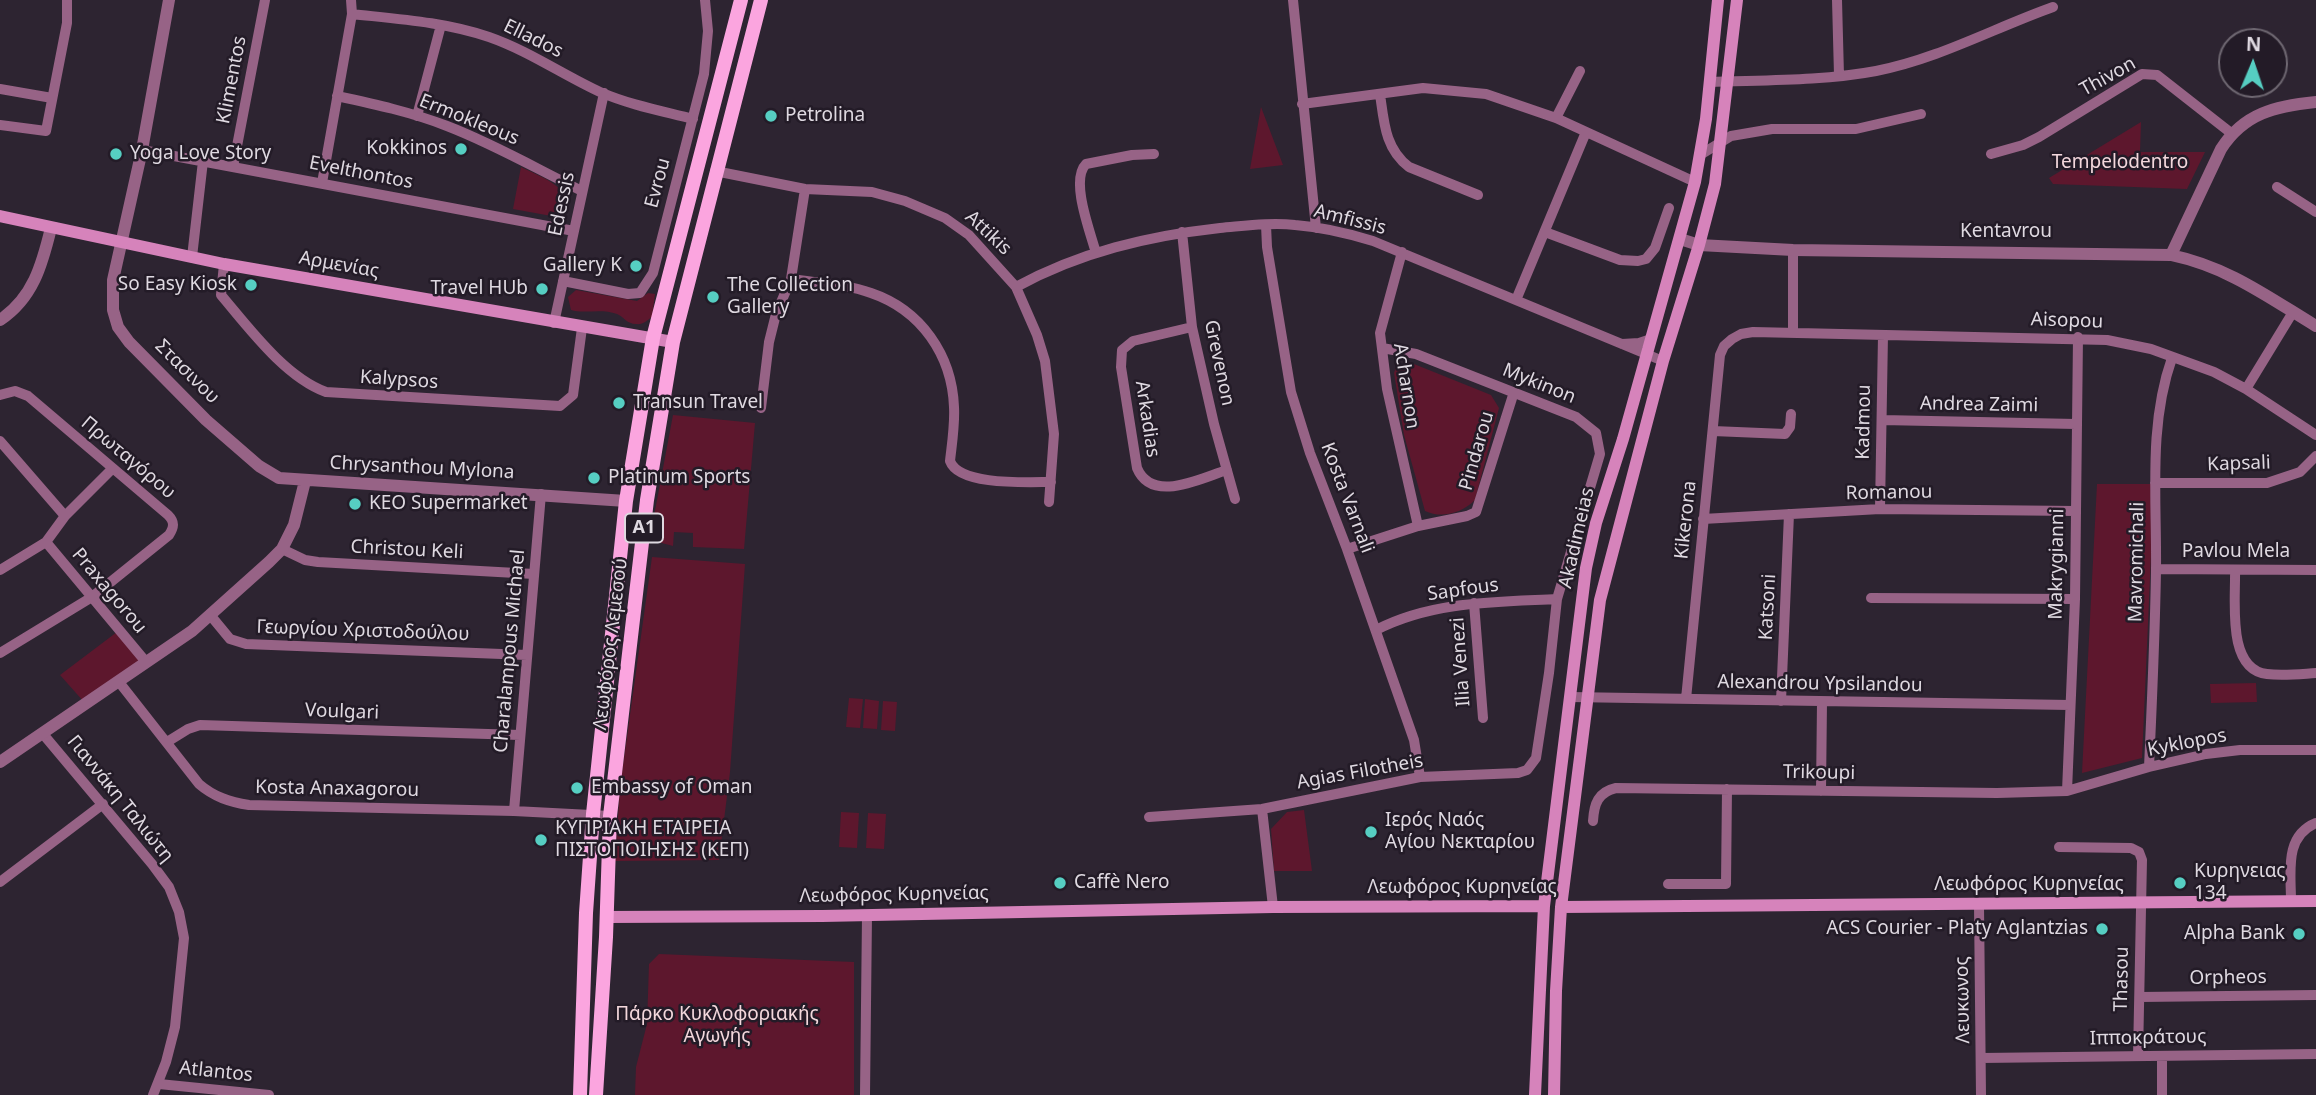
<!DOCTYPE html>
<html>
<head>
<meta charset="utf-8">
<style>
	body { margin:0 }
	#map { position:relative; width:2316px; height:1095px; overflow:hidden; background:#2d2431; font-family:"Noto Sans",sans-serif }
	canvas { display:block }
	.north { position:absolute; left:2218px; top:28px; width:70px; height:70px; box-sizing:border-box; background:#231b27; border:2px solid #6e6771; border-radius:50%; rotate:2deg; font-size:19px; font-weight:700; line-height:28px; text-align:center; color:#dfd9e1 }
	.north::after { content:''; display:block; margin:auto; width:24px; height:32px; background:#56cec2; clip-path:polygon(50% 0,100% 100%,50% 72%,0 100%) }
</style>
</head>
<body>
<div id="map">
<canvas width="2316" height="1095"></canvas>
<div class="north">N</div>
</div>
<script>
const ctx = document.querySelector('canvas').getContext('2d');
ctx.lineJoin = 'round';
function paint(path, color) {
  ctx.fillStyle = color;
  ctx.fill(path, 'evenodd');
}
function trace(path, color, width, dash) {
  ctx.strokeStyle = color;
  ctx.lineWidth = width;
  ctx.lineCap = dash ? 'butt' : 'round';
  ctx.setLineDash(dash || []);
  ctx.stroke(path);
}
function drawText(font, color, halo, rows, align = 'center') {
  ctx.font = font + ' "Noto Sans",sans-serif';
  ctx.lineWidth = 5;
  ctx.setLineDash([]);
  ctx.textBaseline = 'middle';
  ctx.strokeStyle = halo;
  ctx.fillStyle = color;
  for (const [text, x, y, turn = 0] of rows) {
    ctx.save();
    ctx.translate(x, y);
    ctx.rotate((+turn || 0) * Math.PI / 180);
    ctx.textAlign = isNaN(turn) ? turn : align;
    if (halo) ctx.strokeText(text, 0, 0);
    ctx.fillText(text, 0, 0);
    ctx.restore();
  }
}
paint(new Path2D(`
	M1261,107l22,58 -33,4z
	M2141,122l-1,30h65l-18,37 -134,-5 -4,-6z
	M521,167c18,9 50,19 46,43l-10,7 -44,-8z
	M576,290l61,11 11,-8 7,1 -3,23c-6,4 -9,8 -16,7 -9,0 -12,-7 -19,-10 -15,-6 -33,0 -46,-4l-3,-13z
	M1409,362l82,33 8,13 -24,92c-13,13 -33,19 -50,11l-21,-76 -10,-62 2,-6z
	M673,415l82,8 -11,126 -51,-2v-14l-19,-1 -1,14 -15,-4 -7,-10z
	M2097,484h55v49l-10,225 -60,15z
	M652,557l93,7 -15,208 -11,88 -104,1 5,-74z
	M117,632l24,29 -57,41 -24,-27z
	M2256,683l1,19 -46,1 -1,-19z
	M849,698l14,1 -3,29 -14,-1z
	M865,699l14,2 -2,28 -14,-1z
	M883,701l14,1 -2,29 -14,-1z
	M1304,810l8,61h-38l-3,-42 16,-17z
	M841,812l18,1 -2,35 -18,-1z
	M868,813l18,1 -2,35 -18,-1z
	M659,954l195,8v133h-219l1,-28 11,-43 2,-60z`), '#5d172d');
trace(new Path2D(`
	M1293,0l23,228
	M1837,0l2,75
	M352,14c46,5 93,8 137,23 40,14 74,38 111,55 30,13 62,19 93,27
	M1710,82c55,-2 113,-1 166,-11 62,-12 118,-43 177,-64
	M0,89l52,9
	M1380,94c4,28 5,55 29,73l69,28
	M337,96c37,8 74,16 110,30 47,18 90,43 135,65
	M1302,104l121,-16 63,6 70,24 139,64
	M417,116l24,-91
	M1556,118l24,-47
	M0,125l46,6 21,-108v-23
	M142,150l432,81
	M1991,154l32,-9 16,-8 103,-63 15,1 74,58
	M1700,155l31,-19 41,-7h84l65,-15
	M233,167l32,-167
	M715,171l90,18 67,3 33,9 40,17 24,17 47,52 21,48 8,26 9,73 -5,68
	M322,183l30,-169 -1,-14
	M2277,187l39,25
	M1266,225l1,22 24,145 19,61 37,96 67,191 6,37
	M1182,232l10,95 22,97 21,75
	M1545,232l75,28 18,1 8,-2 9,-11 14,-40
	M1793,250v81
	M1402,252l-22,81 7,56 31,137
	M1096,253c-6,-22 -26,-73 -10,-89l46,-9 22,-1
	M192,257l11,-96
	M224,264l-3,31c28,33 64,82 105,97l234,14 13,-11 9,-67
	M791,279c26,4 55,5 80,14 50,17 81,62 83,114 1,18 -2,36 -4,54 9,25 78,21 101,21
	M563,281l65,13 12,-1 13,-20 51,-199 4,-43 -3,-31
	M1016,287c64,-35 132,-51 204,-59 24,-2 50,-6 75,-3 26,2 52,8 78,16l290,120
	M1516,300l70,-168
	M554,323l50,-230
	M1192,327l-59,14 -11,9 -1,17 16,101c15,36 64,10 90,2
	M1622,344l17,-1 12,-4
	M2246,389l47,-77
	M0,395l15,-4 13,5 140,119c7,7 6,12 1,20l-77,62 -92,56
	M761,408l8,-66 7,-28 15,-35 14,-90
	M1882,420l194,4
	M1713,431l72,3 5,-7 1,-13
	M0,441l65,75
	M2155,483h112l33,-11 16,-16
	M1880,509l3,-174
	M1703,519l177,-10 195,2
	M46,542l100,120
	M282,549l23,11 13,2 216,12
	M1347,549l71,-23 49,-10 9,-4 38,-120
	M2156,569l160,1
	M0,570l46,-28 19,-26 47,-47
	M2235,570c1,30 -9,99 32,104 16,2 33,0 49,-1
	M1871,598l204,1
	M1474,603l9,115
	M211,616l19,23 16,5 281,11
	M1376,630c56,-29 120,-28 181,-31
	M119,682l80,102c15,13 31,18 50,21l265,6 96,5
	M1570,697l500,8
	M1686,699l34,-344 4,-9 8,-7 9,-5 12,-2 354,8 44,9 63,23 32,17 70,46
	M1781,701l8,-187
	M43,734l109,130 17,23 10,25 5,26 -9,89 -9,35 -13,33
	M167,742l21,-13 12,-4 320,10
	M2149,767c3,-65 6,-131 7,-197 1,-71 -8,-144 16,-212
	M1821,791l1,-89
	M2067,791l8,-192 3,-262
	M1262,809l11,98
	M514,811l27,-317
	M1149,817l113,-8 158,-32 98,-4 9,-3 9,-12 13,-85 8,-74 43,-145 -4,-21 -20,-16 -160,-63 -34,-6
	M1593,821c1,-17 5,-29 23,-33l381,5 70,-2 82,-24 57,-13 34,-4h76
	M2059,847l72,1 8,4 3,8 -4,196
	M0,882l103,-78
	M1668,884h58l1,-95
	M2291,901c0,-29 -7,-65 25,-78
	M1979,905l2,190
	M2140,997l176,-2
	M2162,1056v39
	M1981,1058l335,-4
	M159,1084l110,11
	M865,1095l2,-180`), '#976386', 10);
trace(new Path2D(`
	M169,0l-27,150 -29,130v30l5,17 11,15 77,78 53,46 20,12 347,23
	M1680,239l19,6 94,5 378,5c57,12 97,42 145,71
	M2171,255l50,-106c23,-36 55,-43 95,-47
	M0,320c33,-22 42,-55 51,-92
	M0,762l192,-131 77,-69 13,-13 12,-24 11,-44`), '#976386', 12);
trace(new Path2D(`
	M0,216l224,48 449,78
	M1561,907l755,-6
	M607,917l215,-1 451,-9 271,-1
	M1535,1095l9,-189 42,-338 10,-45 27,-84 72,-257 11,-63 12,-119
	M1554,1095l2,-104 5,-84 39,-307 63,-239 36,-116 16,-61 22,-184`), '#d683bb', 12);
trace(new Path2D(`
	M580,1095l6,-182 7,-99 33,-313 27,-163 88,-338
	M596,1095l10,-158 4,-121 37,-316 26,-158 88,-342`), '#fba5df', 14);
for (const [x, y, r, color] of [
	[771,116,7,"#56cec2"],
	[461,149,7,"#56cec2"],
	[116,154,7,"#56cec2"],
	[636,266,7,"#56cec2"],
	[251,285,7,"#56cec2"],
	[542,289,7,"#56cec2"],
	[713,297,7,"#56cec2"],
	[619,403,7,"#56cec2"],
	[594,478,7,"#56cec2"],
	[355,504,7,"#56cec2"],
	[577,788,7,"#56cec2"],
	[1371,832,7,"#56cec2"],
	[541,840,7,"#56cec2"],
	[1060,883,7,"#56cec2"],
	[2180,883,7,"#56cec2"],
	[2102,929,7,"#56cec2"],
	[2299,934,7,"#56cec2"]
]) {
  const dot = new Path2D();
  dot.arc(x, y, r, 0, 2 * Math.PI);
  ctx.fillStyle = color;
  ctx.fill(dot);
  trace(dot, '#231b27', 2.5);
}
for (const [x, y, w] of [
	[644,528,38]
]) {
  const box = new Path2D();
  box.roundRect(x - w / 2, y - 14.5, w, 29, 5);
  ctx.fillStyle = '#231b27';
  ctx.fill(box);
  trace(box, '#dfd9e1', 2);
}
drawText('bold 18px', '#dfd9e1', null, [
	["A1",644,528]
]);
drawText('19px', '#dfd9e1', '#231b27', [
	["Ellados",533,39,26],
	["Thivon",2108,77,-29],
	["Klimentos",232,80,-79],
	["Ermokleous",469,120,22],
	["Evelthontos",361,173,11],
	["Evrou",658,183,-75],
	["Edessis",562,204,-78],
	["Amfissis",1350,220,14],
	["Kentavrou",2006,232],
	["Attikis",988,233,43],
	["Αρμενίας",339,265,10],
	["Aisopou",2067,321,2],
	["Grevenon",1219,363,78],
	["Στασινου",187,372,45],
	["Kalypsos",399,380,4],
	["Mykinon",1539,384,22],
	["Acharnon",1406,386,81],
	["Andrea Zaimi",1979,405,1],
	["Arkadias",1147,419,81],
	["Kadmou",1864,422,-89],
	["Pindarou",1477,451,-74],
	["Πρωταγόρου",128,458,40],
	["Kapsali",2239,464,-2],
	["Chrysanthou Mylona",422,468,3],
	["Romanou",1889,493,-1],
	["Kosta Varnali",1347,498,69],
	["Kikerona",1686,520,-84],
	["Akadimeias",1577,538,-77],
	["Christou Keli",407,550,3],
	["Pavlou Mela",2236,552],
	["Mavromichali",2137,562,-89],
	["Makrygianni",2057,564,-89],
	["Sapfous",1463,590,-8],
	["Praxagorou",109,591,50],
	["Katsoni",1768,607,-87],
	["Γεωργίου Χριστοδούλου",363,631,2],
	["Λεωφόρος Λεμεσού",611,644,-83],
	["Charalampous Michael",510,651,-85],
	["Ilia Venezi",1461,662,-94],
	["Alexandrou Ypsilandou",1820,684,1],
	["Voulgari",342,712,2],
	["Kyklopos",2187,743,-11],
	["Agias Filotheis",1360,772,-10],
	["Trikoupi",1819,773,1],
	["Kosta Anaxagorou",337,789,1],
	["Γιαννάκη Ταλιώτη",120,799,51],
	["Λεωφόρος Κυρηνείας",2029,885],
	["Λεωφόρος Κυρηνείας",1462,888],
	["Λεωφόρος Κυρηνείας",894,895,-1],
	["Orpheos",2228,978,-1],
	["Thasou",2122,979,-89],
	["Λευκωνος",1963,1000,-91],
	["Ιπποκράτους",2148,1038,-1],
	["Atlantos",216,1072,6]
]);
drawText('19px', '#dfd9e1', '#231b27', [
	["Petrolina",785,116],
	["Kokkinos",447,149,"right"],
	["Yoga Love Story",130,154],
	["Gallery K",622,266,"right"],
	["So Easy Kiosk",237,285,"right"],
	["The Collection",727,286],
	["Gallery",727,308],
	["Travel HUb",528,289,"right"],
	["Transun Travel",633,403],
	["Platinum Sports",608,478],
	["KEO Supermarket",369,504],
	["Embassy of Oman",591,788],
	["Ιερός Ναός",1385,821],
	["Αγίου Νεκταρίου",1385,843],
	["ΚΥΠΡΙΑΚΗ ΕΤΑΙΡΕΙΑ",555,829],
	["ΠΙΣΤΟΠΟΙΗΣΗΣ (ΚΕΠ)",555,851],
	["Κυρηνειας",2194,872],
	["134",2194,894],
	["Caffè Nero",1074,883],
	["ACS Courier - Platy Aglantzias",2088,929,"right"],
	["Alpha Bank",2285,934,"right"]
], 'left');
drawText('19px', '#f3d7dc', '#231b27', [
	["Tempelodentro",2120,163],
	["Πάρκο Κυκλοφοριακής",717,1015],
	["Αγωγής",717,1037]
]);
</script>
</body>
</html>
